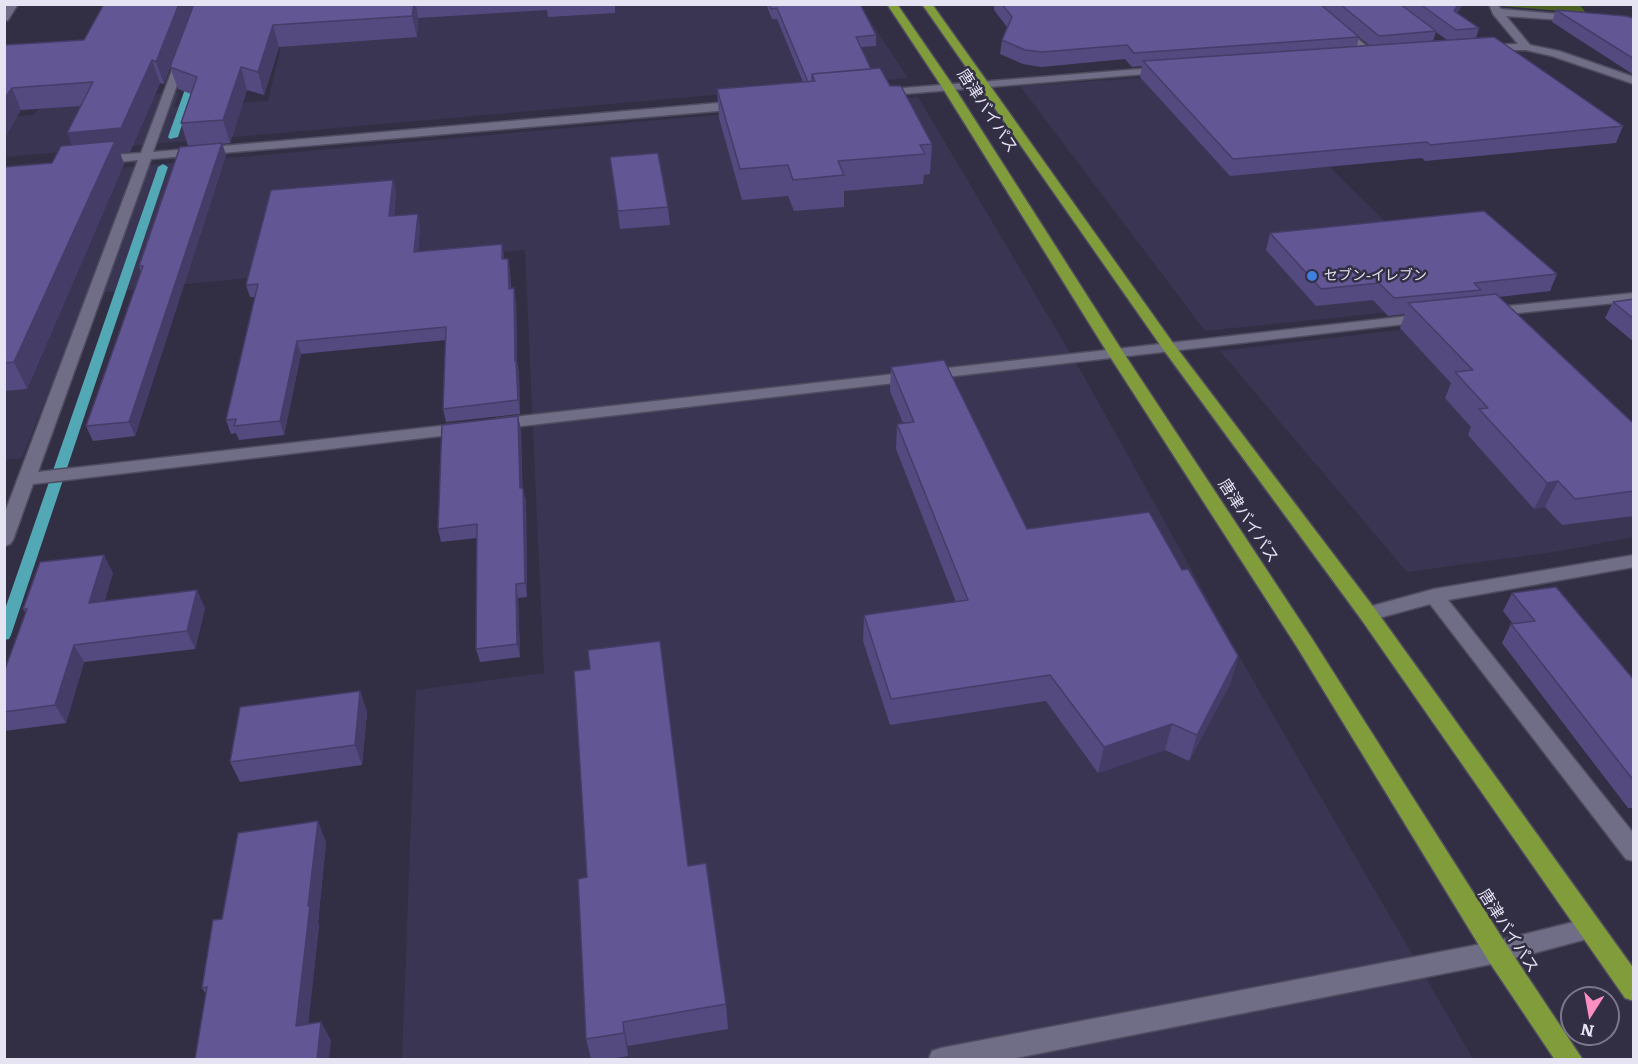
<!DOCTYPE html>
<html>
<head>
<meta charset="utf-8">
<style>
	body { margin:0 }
	#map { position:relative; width:1638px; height:1064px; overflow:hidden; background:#322f45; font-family:Literata,serif }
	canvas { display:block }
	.frame { position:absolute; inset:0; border:6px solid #e6e4f3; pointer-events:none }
	.north { position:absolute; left:1560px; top:986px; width:60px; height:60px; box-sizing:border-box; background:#322f45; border:2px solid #7a778b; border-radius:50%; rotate:191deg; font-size:16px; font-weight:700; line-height:24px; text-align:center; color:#e6e4f3 }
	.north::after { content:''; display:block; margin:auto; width:21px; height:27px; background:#fc8fc2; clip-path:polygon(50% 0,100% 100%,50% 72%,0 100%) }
</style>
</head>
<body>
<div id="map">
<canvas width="1638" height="1064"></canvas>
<div class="frame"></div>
<div class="north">N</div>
</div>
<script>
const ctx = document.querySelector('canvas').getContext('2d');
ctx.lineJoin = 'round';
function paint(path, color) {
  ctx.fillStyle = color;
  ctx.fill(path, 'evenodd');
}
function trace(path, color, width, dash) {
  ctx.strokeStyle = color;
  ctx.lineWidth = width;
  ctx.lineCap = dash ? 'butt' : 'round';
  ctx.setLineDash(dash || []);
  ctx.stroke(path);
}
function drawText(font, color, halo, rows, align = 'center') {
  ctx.font = font + ' Literata,"Noto Sans JP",serif';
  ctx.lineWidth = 5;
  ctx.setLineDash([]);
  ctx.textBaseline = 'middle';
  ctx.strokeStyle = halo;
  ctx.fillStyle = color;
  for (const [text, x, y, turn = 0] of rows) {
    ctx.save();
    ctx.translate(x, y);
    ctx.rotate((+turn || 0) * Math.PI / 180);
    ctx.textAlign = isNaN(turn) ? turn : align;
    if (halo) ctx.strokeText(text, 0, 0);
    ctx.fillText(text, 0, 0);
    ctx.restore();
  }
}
paint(new Path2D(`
	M291,5h569l48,73 -903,79v-40l29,-2 7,-11 138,-12 -5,15 94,-6z
	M1233,72l236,232 -264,27 -185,-245z
	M918,97l164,276 169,304 222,382h-1071l14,-369 128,-17 -19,-423 -437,44 -66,164 -17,2v-282z
	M1493,319l140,136v82l-73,14 -153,21 -187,-221z`), '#3a3552');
paint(new Path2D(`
	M1501,5h79l6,8 -84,-7z`), '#496023');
paint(new Path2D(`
	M193,75l4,3 -19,59 -8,2 -2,-2 21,-59z
	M163,164l5,3 -157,468 -2,4 -5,1v-28l154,-445z`), '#52a8b4');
const minor = new Path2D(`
	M8,4h10l-10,16 -4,1v-12z
	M1303,4h12l60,49v4h-8z
	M1489,4h8l4,5 79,7 1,2 -5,3 -70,-5 24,29 29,6 75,26v7l-82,-28 -26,-6h-47l-1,-2 5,-3 35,-1 -25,-30z
	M182,54l5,3 -34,95 588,-51 6,4 -6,4 -590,50 -113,313 428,-49 8,5 -8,5 -433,51 -20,56 -3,4 -6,2v-31l134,-355 -39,4 -6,-4 6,-4 42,-3 36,-96z
	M1165,67l4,1v4l-290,24 -6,-3 6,-3z
	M1634,293v8l-145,15 -7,-4 7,-4z
	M1426,314l7,4 -2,3 -935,108 -8,-5 8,-5z
	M1634,555v12l-186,33 186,234v27l-8,-2 -196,-255 -62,17 -7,-2 -3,-5 3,-5 73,-20z
	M1590,918l8,4 4,7 -4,7 -101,27 -491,97h-78l4,-9 9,-3 556,-107z`);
const highway = new Path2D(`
	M887,4h10l57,83 169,265 188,285 195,307 77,116h-28l-67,-100 -191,-313 -190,-295 -165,-265z
	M922,4h10l241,339 202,266 259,360v32l-9,-3 -264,-379 -198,-270z`);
trace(minor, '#4f4c5f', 3);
trace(highway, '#4f4c5f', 3);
paint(minor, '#706d87');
paint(highway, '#819c3a');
paint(new Path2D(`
	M194,4l-30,80 -4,-1 -30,69 -10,1 4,11 -97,225 -23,2v-224l48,-4 20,-18 9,-39 -60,4 -17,28v-93l80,-5z
	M194,4h421v9l-67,4 -1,-7 -129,8 -1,19 -138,10 -15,48 -17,-5 -17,53 -8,1 4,11 -91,281 -42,5 -7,-15 55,-154 -2,-6 49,-120 -7,-23 10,-29 -13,-5 -8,-22z
	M766,4h94l16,31v11l-15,1 10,22 19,17 42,58 -2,30 -6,1 -1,9 -79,7v16l-50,4 -6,-15 -46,4 -23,-82 -2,-29 86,-7 -26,-63h-5z
	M994,4h469l-6,9 22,15 -3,10 147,88 -7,17 -191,18 -3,-3 -192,18 -90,-99 2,-11 -10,1 -7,-8 -84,8 -18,-3 -23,-10 2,-14 5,-13 -13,-17zM1436,32l11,8 -14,1zM1354,33l15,12 -12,1 2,-9z
	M1556,10l78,8v57l-82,-53z
	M610,157l58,50 2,18 -50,4z
	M393,180l3,12 -2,24 26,10 -2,26 84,-8 2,15h4l2,12 1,18 5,12 1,61 2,12 1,40 -74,8 -3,-13 3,-69 -145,14 -17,81 -45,5 -3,-7 -5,1 -5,-14 29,-123h-5l-4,-12z
	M1270,233l287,41 -7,17 -51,6 135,127v92l-72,9 -17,-18 -11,2 -66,-74 3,-8 -26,-29 6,-15 -51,-55 5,-14 -17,2 -15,-16 -57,6 -50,-56z
	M1634,299v43l-29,-24 8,-16z
	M891,367l136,162 155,41 56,86 -7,26 -42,79 -24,-11 -67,23 -52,-72 -156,24 -27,-84 1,-26 92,-13 -60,-153 1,-25 6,-1 -13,-32z
	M521,429l1,59 4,13 1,96 -9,1 2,59 -40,5 -4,-13 1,-111 -36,4 -3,-13z
	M113,573l-9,28 101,7 -10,41 -111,13 -18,61 -62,8v-59l22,-59 -3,-4z
	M1512,593l122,87v128h-6l-126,-165 9,-19h2l-10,-13z
	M360,691l7,21 -5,53 -122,17 -10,-20z
	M326,842l-8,80 1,4 -11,98 13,-2 10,19 -125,-47 -4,-6 20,-69z
	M688,866l38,138 2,25 -100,17v10l-18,3h-19l-5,-20 1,-162z`), '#544a7f');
paint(new Path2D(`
	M179,4h15l-30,80 -8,-22z
	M414,4h2l2,14 -1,19 -5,-21z
	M1458,4h5l-14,20 5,-13z
	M273,25l6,22 -15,48 -6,-23z
	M152,60l8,23 -30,69 -10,1 4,11 -97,225 -13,-27 62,-206 -9,-23z
	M241,67l6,23 -17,53 -7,-23z
	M12,88l9,22 -17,28v-39z
	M222,143l4,12 -91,281 -6,-14z
	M393,180l3,12 -4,37 -3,-13z
	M418,214l2,12 -3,39 -3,-13z
	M502,244l2,13v15l-2,-13z
	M508,259l2,12 1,31 -2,-13z
	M514,288l2,13 1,61 2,12 1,40 -2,-14 -3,-39z
	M297,341l4,13 -17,81 -4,-14z
	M518,416l3,13 2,73 -3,-14z
	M1558,481l-13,26 -11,2 13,-26z
	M523,488l3,13 1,96 -2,-14z
	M104,555l9,18 -14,48 -10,-18z
	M516,584l2,14 2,59 -3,-13z
	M197,590l8,18 -10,41 -8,-18z
	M74,645l10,17 -18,61 -11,-18z
	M1238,656l-7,26 -42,79 8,-26z
	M360,691l7,21 -5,53 -7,-20z
	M1172,724l-7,26 -67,23 6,-26z
	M318,821l8,21 -8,80 1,4 -13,119 -10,-19z
	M321,1022l10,19 -2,18h-12z
	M623,1022l5,24v10l-4,-23z`), '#453c68');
const building = new Path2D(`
	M104,4h75l-23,58 -4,-2 -31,68 -54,5 26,-51 -81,6 -8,11v-54l80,-5z
	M194,4h220l-2,12 -139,9 -15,47 -17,-5 -18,53 -42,3 16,-46 -27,-10z
	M770,4h90l16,31 -20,2 15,32 -59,5v7l-4,1 -31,-74 -6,1z
	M1002,4h318l39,33 -225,16 -7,-8 -85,7 -17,-2 -23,-10 10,-23z
	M1340,4h60l36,27 -57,5z
	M1420,4h38l-4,7 25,17 -23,2z
	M1556,10l69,6 9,2v41z
	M1494,37l129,89 -193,19 -3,-3 -194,17 -90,-98z
	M880,68l10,18h11l31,58 -12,1 5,9 -87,7 6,14 -51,5 -5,-15 -48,4 -23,-80 98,-8 -3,-7z
	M115,141l-101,221 -10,1v-196l48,-4 9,-17z
	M222,143l-93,279 -43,4 57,-160h-4l41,-119z
	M658,153l10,54 -50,4 -8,-54z
	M393,180l-4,36 29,-2 -4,38 88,-8v15h6l1,30 5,-1 1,73h1l2,39 -75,9 3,-82 -149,14 -17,80 -46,5 2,-7 -10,1 32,-136 -12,1 25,-95z
	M1484,211l73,63 -83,9 7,7 -87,8 -15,-15 -58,6 -51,-56z
	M1496,294l138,130v67l-59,8 -17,-18 -11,2 -68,-74 9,-1 -33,-36 18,-2 -65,-67z
	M1634,299v20l-21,-17z
	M944,360l83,169 122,-17 33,58 6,-1 50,87 -41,79 -25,-11 -68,23 -54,-72 -159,24 -27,-84 104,-15 -71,-176 17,-2 -23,-55z
	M518,416l2,72h3l2,95 -9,1 1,60 -41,5 1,-125 -39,5 4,-104z
	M104,555l-15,48 108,-13 -10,41 -113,14 -19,60 -51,7v-40l23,-63h-4l17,-47z
	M1556,587l78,93v101l-123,-157 24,-3 -23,-28z
	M660,641l28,225 18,-3 20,141 -103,18 1,11 -38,6 -8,-160 9,-2 -13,-206 16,-2 -2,-19z
	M360,691l-5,54 -125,17 10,-55z
	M318,821l-10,85h2l-14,120 25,-4 -4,37h-122l12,-72 -5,1 11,-68 9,-1 16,-86z`);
paint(building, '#625694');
trace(building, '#453c68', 1.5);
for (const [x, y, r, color] of [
	[1312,276,6,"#3f7fe0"]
]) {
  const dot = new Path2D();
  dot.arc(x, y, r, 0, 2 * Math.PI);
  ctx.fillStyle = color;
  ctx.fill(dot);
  trace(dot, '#322f45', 2);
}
drawText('14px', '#e6e4f3', '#322f45', [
	["セブン-イレブン",1324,276]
], 'left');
drawText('16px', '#e6e4f3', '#322f45', [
	["唐津バイパス",987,111,57],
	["唐津バイパス",1248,521,57],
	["唐津バイパス",1508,931,57]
]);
</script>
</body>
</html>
